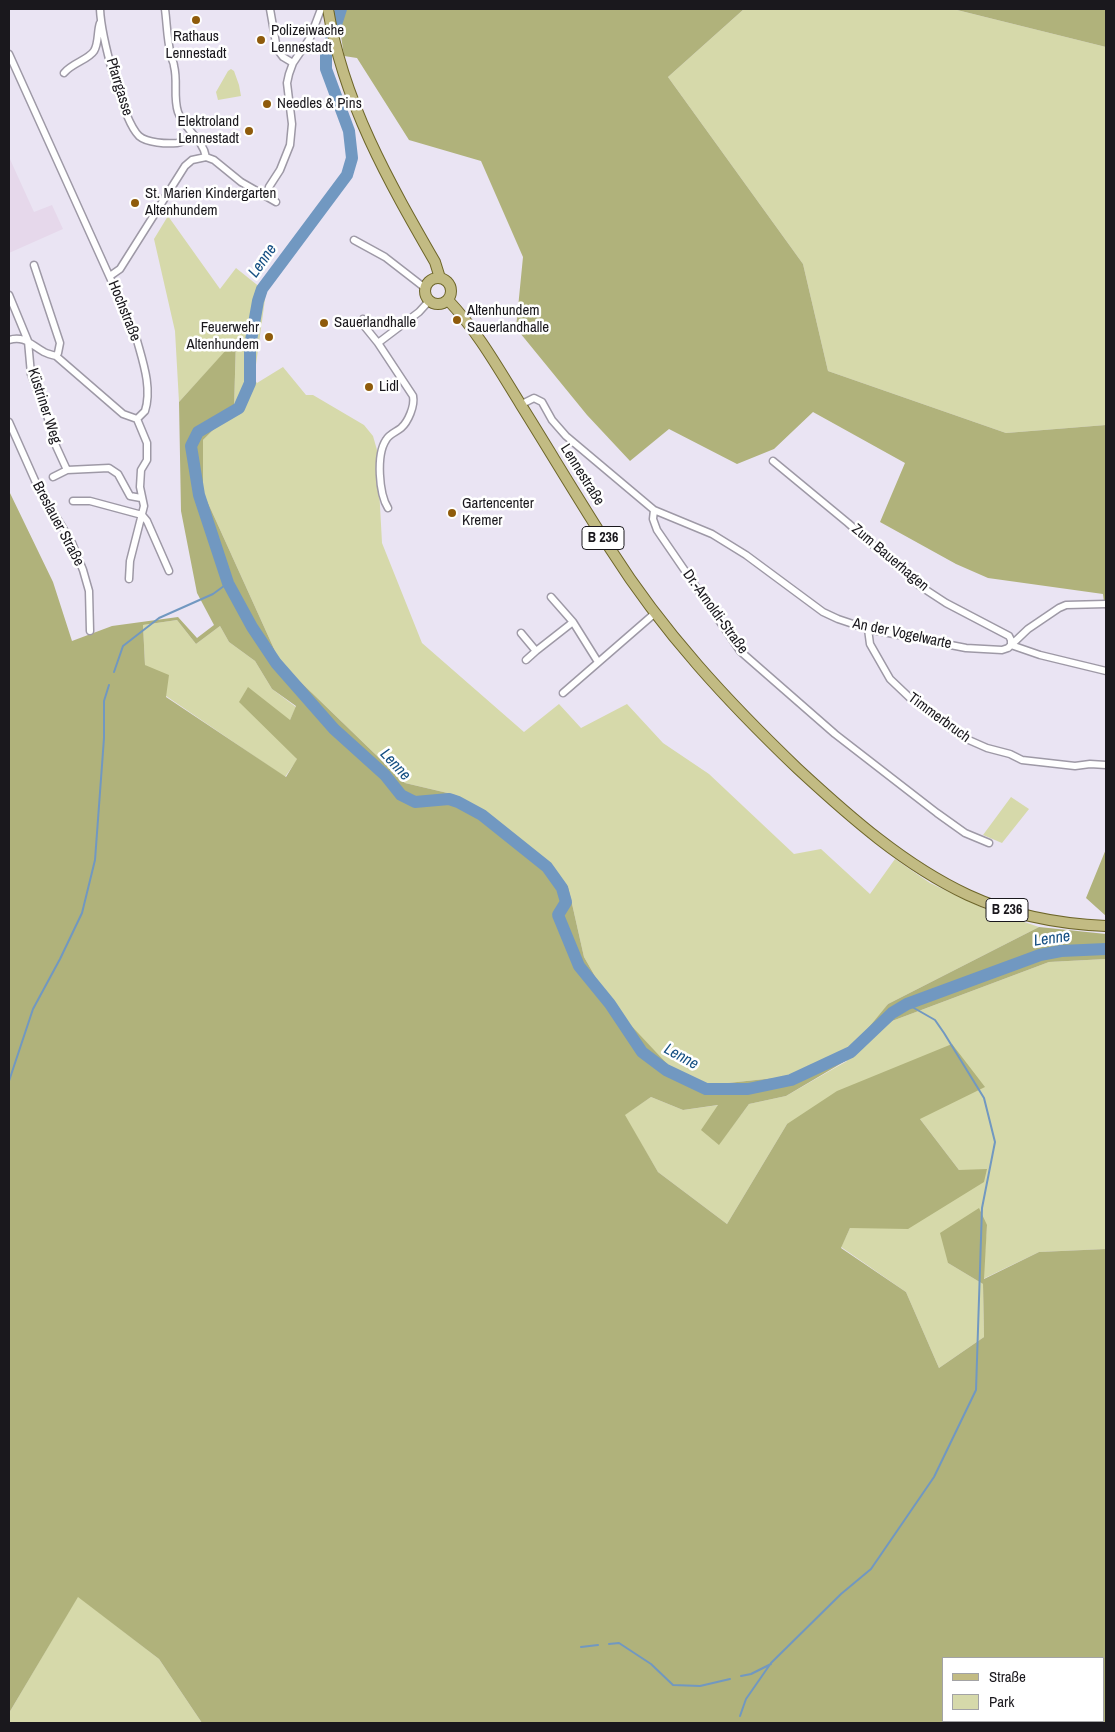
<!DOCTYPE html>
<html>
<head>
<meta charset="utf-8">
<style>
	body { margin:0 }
	#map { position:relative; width:1115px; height:1732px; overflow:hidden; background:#eae4f3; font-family:"Archivo Narrow",sans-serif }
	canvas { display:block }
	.frame { position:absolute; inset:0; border:10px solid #1a181d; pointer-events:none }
	.legend { position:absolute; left:942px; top:1657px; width:162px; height:65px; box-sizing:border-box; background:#fff; border:1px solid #a3a3a5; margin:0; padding:6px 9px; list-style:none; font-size:15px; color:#1a181d }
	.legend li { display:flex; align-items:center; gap:10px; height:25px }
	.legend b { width:25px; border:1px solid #a3a3a5 }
</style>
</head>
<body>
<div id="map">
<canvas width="1115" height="1732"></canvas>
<div class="frame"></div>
<ul class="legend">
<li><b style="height:6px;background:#c2bb83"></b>Straße</li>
<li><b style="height:14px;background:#d6d9aa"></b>Park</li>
</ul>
</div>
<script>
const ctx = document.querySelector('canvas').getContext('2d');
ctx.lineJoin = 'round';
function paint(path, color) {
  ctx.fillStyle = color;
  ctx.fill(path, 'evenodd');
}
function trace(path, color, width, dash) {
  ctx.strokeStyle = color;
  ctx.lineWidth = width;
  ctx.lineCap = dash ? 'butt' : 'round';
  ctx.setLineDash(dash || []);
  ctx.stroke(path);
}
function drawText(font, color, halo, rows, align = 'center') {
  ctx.font = font + ' "Archivo Narrow",sans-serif';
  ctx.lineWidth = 5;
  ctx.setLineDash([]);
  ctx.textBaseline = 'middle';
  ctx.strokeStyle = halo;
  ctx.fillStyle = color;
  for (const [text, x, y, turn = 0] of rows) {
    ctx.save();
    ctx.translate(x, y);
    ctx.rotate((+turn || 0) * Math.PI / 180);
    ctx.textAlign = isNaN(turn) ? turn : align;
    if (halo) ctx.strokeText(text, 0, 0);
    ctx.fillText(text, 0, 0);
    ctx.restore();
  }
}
paint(new Path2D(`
	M9,157l25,55 18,-7 11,24 -54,24z`), '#e6d8eb');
paint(new Path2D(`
	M744,9h209l153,38v378l-100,8 -178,-62 -25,-107 -135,-187z
	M231,69l3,2 5,14 2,11 -23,4 -2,-8 12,-21z
	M168,216l52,73 16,-21 30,24 -12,87 3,4 26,-16 23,28h7l51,30 9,11 4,14 5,93 40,100 102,89 35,-28 22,24 46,-24 36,39 46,31 85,80 27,-5 49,45 25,-35 35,24 53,25 56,19 -151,77 -36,54 40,-37 157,-59 57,-3v290l-67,3 -56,27 4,-54 -39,38 35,21 1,53 -45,31 -33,-76 -65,-45 9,-19h58l51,-58 -39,-51 -133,5 -60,100 -69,-52 -34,-57 27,-18 32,13 36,-5v39l30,-40 37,-8 61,-35 -3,-8 -60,24 -75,8 -40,-18 -58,-63 -27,-47 -16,-71 -50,-46 -62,-45 -51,-12 -125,-121 -77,-170v-52l31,-31 2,-69 -57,62 -4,-71 -21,-92z
	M177,620l19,24 24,-18 9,16 26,19 17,28 24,18 -6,13 7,40 -12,17 -119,-81 -21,-31 -2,-40z
	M1011,797l18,12 -27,34 -19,-8z
	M78,1596l81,63 43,64h-193v-10z`), '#d6d9aa');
paint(new Path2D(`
	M337,9h407l-76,68 135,187 25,107 178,62 100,-8v193l-3,-24 -115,-16 -32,-14 -76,-42 25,-59 -92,-51 -39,37 -37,15 -68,-35 -39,32 -43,-46 -71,-87 7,-71 -42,-96 -72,-21 -52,-82 -13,-2z
	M953,9h153v38z
	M236,339l-2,70 -31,31v52l77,170 125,121 51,12 62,45 50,46 16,71 27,47 58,62 40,19 75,-8 60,-24 3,7 -61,36 -37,8 -30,41 -18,-15 17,-25 -35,5 -32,-13 -26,18 33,57 69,52 60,-100 50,-33 115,-47 33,43 -65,32 39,51 28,-1 -3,13 -76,47 -58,-1 -9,20 65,44 33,76 45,-31 -1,-53 -35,-21 -8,-30 39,-25 8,17 -3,54 55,-27 67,-3v474h-904l-43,-64 -81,-62 -69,116v-1222l44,91 19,59 40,-15 66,-9 19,21 17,-13 -17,-32 -16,-82 -2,-109zM177,620l19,24 24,-18 9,16 26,19 17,28 24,17 -6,14 -42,-33 -9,15 58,57 -11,18 -120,-80 3,-22 -24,-10 -2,-40zM1104,1658v63h-160v-63z
	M1106,849v67l-20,-18z
	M1039,927l67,7v25l-57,3 -157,59 -40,37 -4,-5 40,-49z`), '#b0b27b');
trace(new Path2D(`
	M114,672l9,-26 36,-28 54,-24 15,-11
	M9,1081l24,-72 27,-50 22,-46 13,-53 9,-122v-37l5,-16
	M609,1644l10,-1 32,21 22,21 27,1 30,-7
	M581,1647l17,-2
	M741,1676l10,-2 20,-10
	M740,1716l6,-17 25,-36 70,-69 30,-25 63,-92 42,-87 6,-182 13,-66 -11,-44 -40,-65 -9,-13 -28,-16`), '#7198c1', 2);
trace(new Path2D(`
	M341,9l-15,47v13l23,62 3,27 -5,17 -85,114 -4,12 -8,45v37l-11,25 -41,24 -7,14 8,49 29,88 24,44 24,36 58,66 51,46 16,20 14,7 34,-3 9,3 24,13 65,52 15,21 4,14 -8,13 21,51 31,38 32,48 24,18 40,19h42l43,-9 60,-28 41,-39 15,-9 133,-49 21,-4 45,-2`), '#7198c1', 12);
const minor = new Path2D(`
	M100,9c1,25 22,110 39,127 8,7 28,8 38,7 6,-1 11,-4 17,-8
	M165,9c2,15 2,31 6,46 0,4 3,7 3,11 4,15 -1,31 4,46 6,17 25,27 28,45l8,3 27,22 35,20
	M270,9l7,40 6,8 10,6
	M9,54l126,279c6,24 18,53 10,78l-8,8
	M64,73c8,-10 24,-13 30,-22 5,-8 3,-20 6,-28
	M269,197v-10l11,-17 10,-25 2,-21 -5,-41 2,-9 4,-11 17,-25 11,-29
	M354,240l31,17 40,31
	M34,265l26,78 -2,10 -2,3
	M110,276l10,-7 65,-103 7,-6 14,-3
	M9,295l19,46 3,33 15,38 10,34 11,24
	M363,319l-2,3 17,21
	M9,340c15,-5 22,5 35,12 4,2 8,3 12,4l67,58 14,5
	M520,405l14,-7 8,4 10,18 14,16 88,74 -1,9 4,11 83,121 95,83 102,79 28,20 24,10
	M9,422l28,63 35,58 11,27 6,21 1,40
	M773,461l75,62 72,63 26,17 63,33 2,4v5
	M53,477l14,-7 42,-2 9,6 12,22 11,2
	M73,501h17l52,14 5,6 22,50
	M388,508c-9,-14 -12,-53 -2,-68 3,-6 10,-8 15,-12 7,-6 14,-22 12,-32l-35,-53 41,-31 10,-11
	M654,510l58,24 34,21 77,57 15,7 30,10 98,19 36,2 6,-2 20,-19 31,-21 7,-3 40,-1
	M129,579l1,-18 14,-55 -4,-19 1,-17 6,-10v-17l-10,-24
	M551,597l22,25 25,40
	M868,629l2,15 20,35 20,19 52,39 25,11 23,6 12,6 53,6 15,-2 16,1
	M521,633l15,18 37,-29
	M1011,645l29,10 66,16
	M526,660l10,-9
	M563,693l91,-79`);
const primary = new Path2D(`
	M328,9c15,93 61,173 107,253l5,16
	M425 291a13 13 0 1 1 26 0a13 13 0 1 1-26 0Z
	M448,300c30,32 50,68 73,105 30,48 59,97 90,145 52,82 117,152 187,219 52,48 106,96 170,126 43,20 91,29 138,31`);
trace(minor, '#9e99a6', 9);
trace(primary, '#6d6529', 12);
trace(minor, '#fff', 6);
trace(primary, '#c2bb83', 10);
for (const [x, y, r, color] of [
	[196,20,5,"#8f5b0b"],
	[261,40,5,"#8f5b0b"],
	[267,104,5,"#8f5b0b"],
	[249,131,5,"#8f5b0b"],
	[135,203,5,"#8f5b0b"],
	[457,320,5,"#8f5b0b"],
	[324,323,5,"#8f5b0b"],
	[269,337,5,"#8f5b0b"],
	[369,387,5,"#8f5b0b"],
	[452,513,5,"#8f5b0b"]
]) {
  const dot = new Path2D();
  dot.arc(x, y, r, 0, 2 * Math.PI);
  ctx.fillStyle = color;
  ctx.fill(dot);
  trace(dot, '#fff', 2);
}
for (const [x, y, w] of [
	[603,538,42],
	[1007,910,42]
]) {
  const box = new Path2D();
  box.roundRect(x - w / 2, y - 11.5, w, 23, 4);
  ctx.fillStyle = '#fff';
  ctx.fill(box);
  trace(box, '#1a181d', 1);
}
drawText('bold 14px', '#1a181d', null, [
	["B 236",603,538],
	["B 236",1007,910]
]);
drawText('15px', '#1a181d', '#fff', [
	["Polizeiwache",271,31],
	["Lennestadt",271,48],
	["Rathaus",196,37,"center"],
	["Lennestadt",196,54,"center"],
	["Needles & Pins",277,104],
	["Elektroland",239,122,"right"],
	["Lennestadt",239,139,"right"],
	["St. Marien Kindergarten",145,194],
	["Altenhundem",145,211],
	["Altenhundem",467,311],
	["Sauerlandhalle",467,328],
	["Sauerlandhalle",334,323],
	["Feuerwehr",259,328,"right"],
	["Altenhundem",259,345,"right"],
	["Lidl",379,387],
	["Gartencenter",462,504],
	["Kremer",462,521]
], 'left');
drawText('15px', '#1a181d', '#fff', [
	["Pfarrgasse",119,87,73],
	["Hochstraße",124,311,68],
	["Küstriner Weg",44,406,72],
	["Lennestraße",582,475,58],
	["Breslauer Straße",58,524,62],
	["Zum Bauerhagen",890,558,40],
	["Dr.-Arnoldi-Straße",715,612,54],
	["An der Vogelwarte",902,634,12],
	["Timmerbruch",939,718,36]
]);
drawText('italic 16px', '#154f83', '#fff', [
	["Lenne",263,261,-55],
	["Lenne",395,765,47],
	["Lenne",1052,939,-8],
	["Lenne",681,1057,29]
]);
</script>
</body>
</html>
